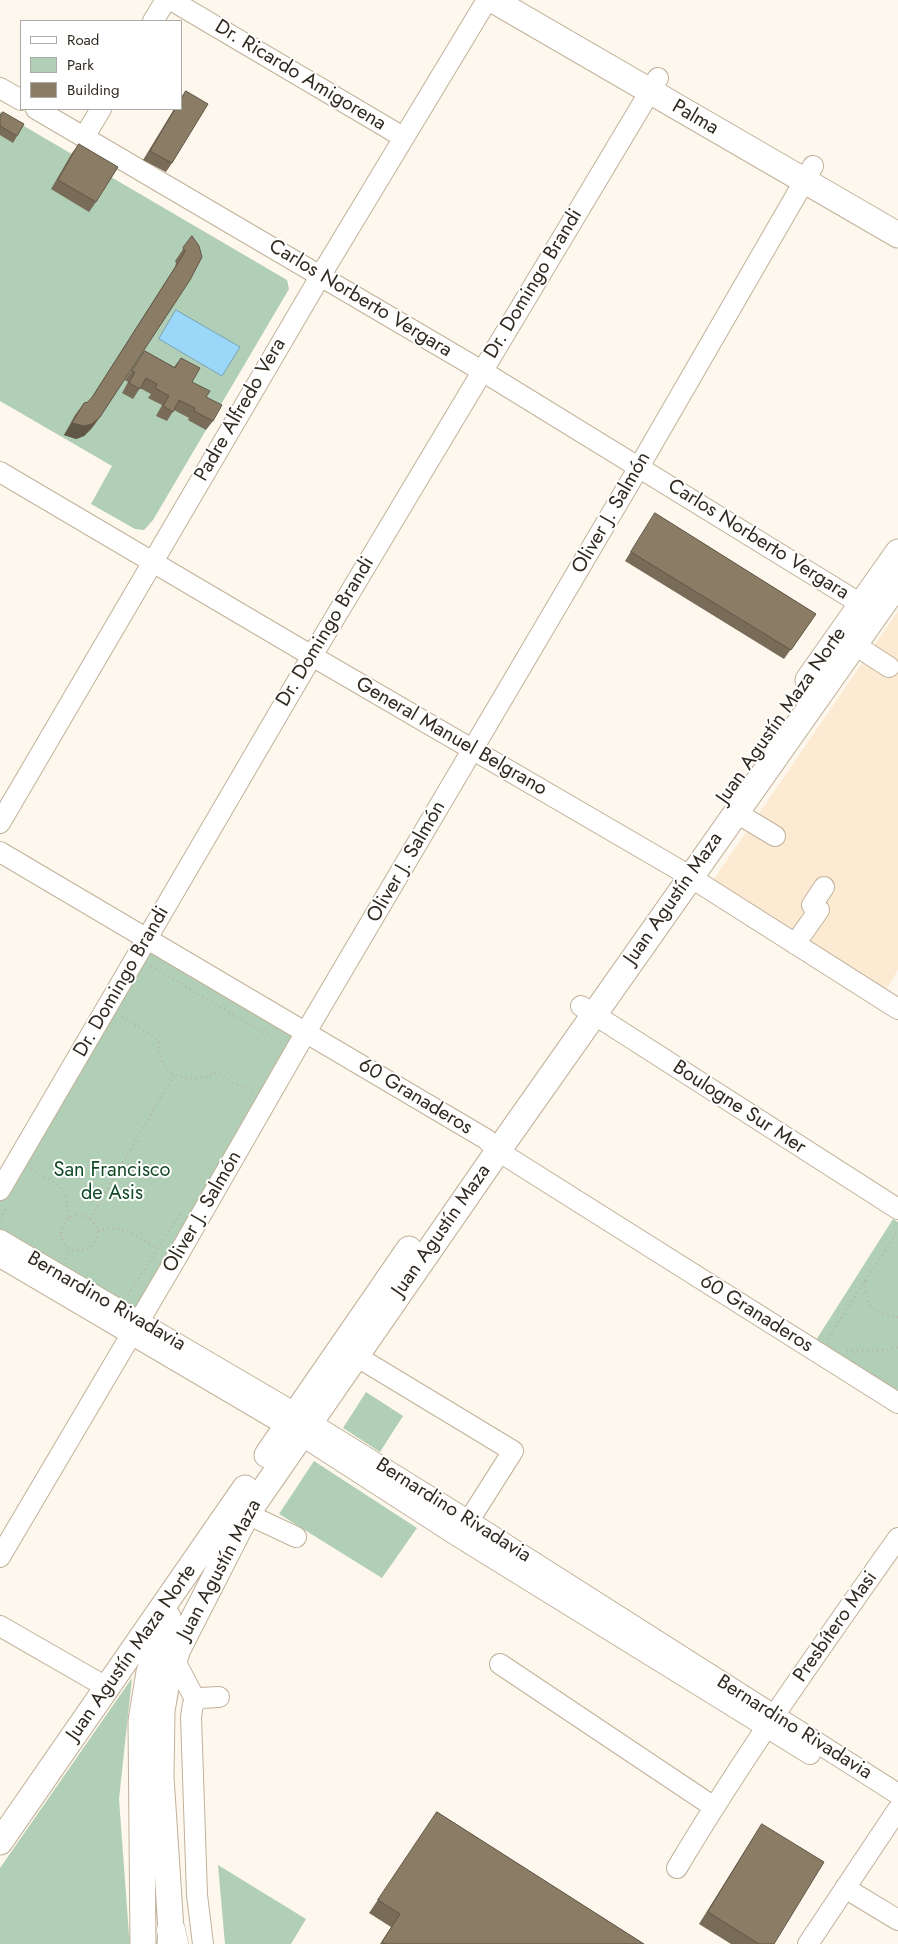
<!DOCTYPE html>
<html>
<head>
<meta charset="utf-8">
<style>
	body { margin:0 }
	#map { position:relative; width:898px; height:1944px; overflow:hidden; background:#fef7ed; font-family:Jost,sans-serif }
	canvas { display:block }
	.legend { position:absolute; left:20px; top:20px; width:162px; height:90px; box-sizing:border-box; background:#fff; border:1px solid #acaaa6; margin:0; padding:6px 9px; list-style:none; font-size:15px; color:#302a20 }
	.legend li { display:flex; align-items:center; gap:10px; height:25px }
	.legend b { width:25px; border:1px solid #acaaa6 }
</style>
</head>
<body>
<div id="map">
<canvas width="898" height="1944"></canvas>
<ul class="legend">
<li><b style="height:6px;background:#fff"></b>Road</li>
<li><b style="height:14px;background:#b0cfb6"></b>Park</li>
<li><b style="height:14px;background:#8b7c66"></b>Building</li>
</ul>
</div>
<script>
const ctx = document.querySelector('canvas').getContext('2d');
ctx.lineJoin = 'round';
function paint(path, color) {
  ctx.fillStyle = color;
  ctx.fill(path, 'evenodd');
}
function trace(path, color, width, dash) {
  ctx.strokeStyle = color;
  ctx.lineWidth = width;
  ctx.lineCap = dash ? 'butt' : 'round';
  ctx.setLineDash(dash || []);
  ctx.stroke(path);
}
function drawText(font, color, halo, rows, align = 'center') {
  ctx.font = font + ' Jost,sans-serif';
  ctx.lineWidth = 4;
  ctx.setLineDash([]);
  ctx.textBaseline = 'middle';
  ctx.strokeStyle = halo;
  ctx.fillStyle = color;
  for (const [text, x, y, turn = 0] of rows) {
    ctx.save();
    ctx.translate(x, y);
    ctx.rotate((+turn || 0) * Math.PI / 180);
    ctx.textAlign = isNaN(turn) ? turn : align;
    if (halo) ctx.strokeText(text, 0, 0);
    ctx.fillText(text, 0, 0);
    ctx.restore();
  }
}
paint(new Path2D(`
	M898,611v359l-15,25 -174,-109z`), '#fcebd2');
paint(new Path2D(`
	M0,112l287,168 2,9 -136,231 -9,10 -9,-1 -44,-25 21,-38 -112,-65z
	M147,938l159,94 -167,289 -139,-81v-50z
	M893,1219l5,3v181l-87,-55z
	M366,1392l37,24 -23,36 -37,-24z
	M314,1461l103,67 -35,50 -103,-64z
	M132,1678l-13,121 10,136 7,9h-136v-76z
	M218,1865l88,54 -15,25h-66z`), '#b0cfb6');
const water = new Path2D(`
	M176,310l64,37 -18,29 -63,-37z`);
paint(water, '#9ad7f8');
trace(water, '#7aa3b7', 1);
const minor = new Path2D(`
	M171,0l232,137
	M153,21l13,-21
	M0,88l21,12
	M36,109l446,262 379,233
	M84,137l17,-28
	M0,472l312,184 364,212 222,141
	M855,645l34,22
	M735,812l40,24
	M0,823l321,-548 166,-275
	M0,852l486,287 12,12 400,252
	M812,905l12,-18
	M795,944l24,-34
	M581,1006l317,203
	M0,1190l312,-534 346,-578
	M0,1240l295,173 174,108 429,273
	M0,1257l287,169 172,111 351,217
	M356,1356l157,95 -52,82
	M247,1514l49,23
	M0,1557l174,-295 132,-230 333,-565 174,-301
	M0,1626l108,62
	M174,1659l22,42
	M500,1664l214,143
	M677,1868c68,-114 144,-221 221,-330
	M845,1888l53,32
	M203,1944l-6,-49 -6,-178 2,-13 7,-6 19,-1
	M808,1944l90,-135`);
const major = new Path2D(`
	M493,0l405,235
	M808,680l90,-128
	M267,1455l142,-206
	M0,1842l245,-354
	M143,1944l-2,-223 8,-49 19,-55
	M170,1944l1,-14 -10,-153 1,-66 4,-24 12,-38 69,-135 251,-363 400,-568`);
const highway = new Path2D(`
	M171,1930l3,14`);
trace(minor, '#c1b19a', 22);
trace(major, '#c1b19a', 27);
trace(highway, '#c1b19a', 29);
trace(new Path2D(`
	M151,966l130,77
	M122,1017l37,23c-3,36 29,46 58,33l16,10 20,8
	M31,1169l26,15 8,9 4,25
	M61 1233a18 18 0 1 1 36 0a18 18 0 1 1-36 0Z
	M0,1219l7,-12
	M90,1219l84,-144
	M98,1231c26,-8 38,4 59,18
	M65,1259l6,-10
	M865,1281c2,28 6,30 33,36
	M128,1295l53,-83
	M829,1339l-1,-1 70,-107
	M847,1350c17,1 35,2 51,-3`), '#bab3a9', 2.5, [1, 4]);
trace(minor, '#fff', 20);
trace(major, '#fff', 25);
trace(highway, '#fff', 28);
paint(new Path2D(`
	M186,91l-14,72 -6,9 -23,-12 31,-51h7v-11z
	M3,112l14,24 -4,7 -13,-8v-20z
	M79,144l17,58 -7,10 -38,-23 21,-36z
	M192,236l7,10 -99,171 -9,12 -7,7 -8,3 -12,-4 11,-20 9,-12 4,-1 2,-2 85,-133 1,-4 -1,-2z
	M145,351l29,16 7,-9 11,24 14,15 7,24 -7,9 -18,-10 1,-2 -15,-8 -7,11 -11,-5 6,-11 -14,-7 3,-4 -11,-6 -7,11 -11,-6 6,-11 -3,-2z
	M655,513l161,101 -32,45 -159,-98z
	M437,1812l207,132h-264l11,-17 -22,-14z
	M762,1824l12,120h-43l-32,-20 55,-88z`), '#786b58');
paint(new Path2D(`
	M100,417l-9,12 -7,7 -8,3 -12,-4 8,-12z`), '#615747');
const building = new Path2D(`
	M186,91l22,13 -36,59 -22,-12 25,-42h6v-10z
	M3,112l21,12 -7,12 -17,-10v-10z
	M79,144l39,23 -22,35 -38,-22z
	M192,236l7,10 3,11 -12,23 -90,137 -8,7 -8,2 -12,-3 12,-20 4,-1 5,-6 90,-141 2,-4 -2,-3z
	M145,351l30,17 6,-10 19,10 -8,14 18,9 -4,6 16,8 -9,16 -19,-10 1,-3 -16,-8 -6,12 -10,-6 6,-10 -14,-8 2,-4 -11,-6 -6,11 -11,-6 6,-11 -3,-1z
	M655,513l161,101 -25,36 -160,-98z
	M437,1812l207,132h-259l-3,-2 18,-28 -22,-14z
	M762,1824l62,38 -50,82h-15l-51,-32z`);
paint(building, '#8b7c66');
trace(building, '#615747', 1);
drawText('20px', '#302a20', '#fff', [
	["Dr. Ricardo Amigorena",300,76,31],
	["Palma",695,118,30],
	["Dr. Domingo Brandi",534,284,-59],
	["Carlos Norberto Vergara",360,299,31],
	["Padre Alfredo Vera",241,410,-60],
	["Oliver J. Salmón",612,513,-60],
	["Carlos Norberto Vergara",758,540,32],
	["Dr. Domingo Brandi",326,632,-59],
	["Juan Agustín Maza Norte",782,716,-55],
	["General Manuel Belgrano",451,737,30],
	["Oliver J. Salmón",407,862,-60],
	["Juan Agustín Maza",674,899,-55],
	["Dr. Domingo Brandi",122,982,-60],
	["60 Granaderos",415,1097,31],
	["Boulogne Sur Mer",739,1108,33],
	["Oliver J. Salmón",203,1212,-60],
	["Juan Agustín Maza",442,1231,-55],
	["Bernardino Rivadavia",106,1302,30],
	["60 Granaderos",756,1314,32],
	["Bernardino Rivadavia",453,1511,32],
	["Juan Agustín Maza",220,1570,-62],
	["Presbítero Masi",836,1627,-55],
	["Juan Agustín Maza Norte",132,1653,-55],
	["Bernardino Rivadavia",794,1728,32]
]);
drawText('20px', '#124a25', '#fff', [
	["San Francisco",112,1171],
	["de Asis",112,1194]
]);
</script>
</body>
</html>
